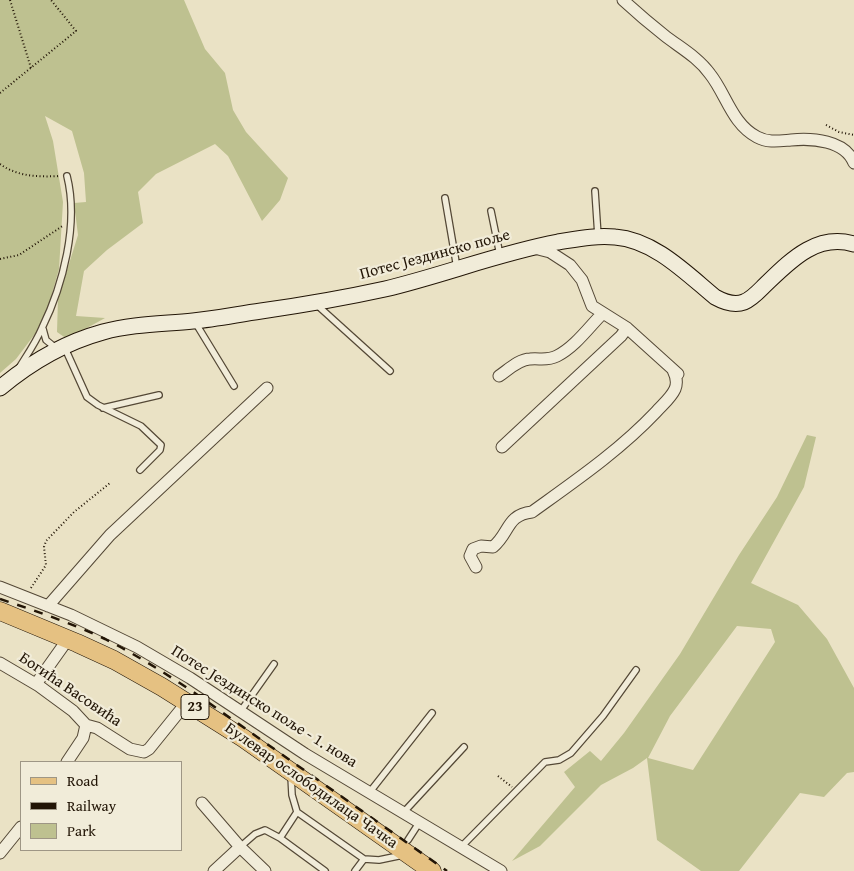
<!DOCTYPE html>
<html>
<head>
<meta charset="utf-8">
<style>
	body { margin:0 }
	#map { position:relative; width:854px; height:871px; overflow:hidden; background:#eae2c5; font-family:"Gentium Book Plus",serif }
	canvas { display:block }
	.legend { position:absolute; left:20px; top:761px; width:162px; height:90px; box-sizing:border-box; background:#f1ecd9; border:1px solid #9e9685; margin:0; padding:6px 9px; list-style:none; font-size:15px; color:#221506 }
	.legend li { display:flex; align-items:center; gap:10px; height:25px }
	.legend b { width:25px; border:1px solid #9e9685 }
</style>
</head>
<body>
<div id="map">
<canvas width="854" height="871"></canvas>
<ul class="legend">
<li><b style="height:6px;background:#e5c182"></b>Road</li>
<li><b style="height:6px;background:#221506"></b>Railway</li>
<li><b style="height:14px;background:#bec190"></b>Park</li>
</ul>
</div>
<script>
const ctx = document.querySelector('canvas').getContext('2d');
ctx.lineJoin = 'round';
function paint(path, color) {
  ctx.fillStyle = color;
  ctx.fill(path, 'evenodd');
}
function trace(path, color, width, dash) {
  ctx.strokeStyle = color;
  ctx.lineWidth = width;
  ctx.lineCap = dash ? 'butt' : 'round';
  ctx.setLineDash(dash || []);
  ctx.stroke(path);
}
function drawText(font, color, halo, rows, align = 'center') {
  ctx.font = font + ' "Gentium Book Plus",serif';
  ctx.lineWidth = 4.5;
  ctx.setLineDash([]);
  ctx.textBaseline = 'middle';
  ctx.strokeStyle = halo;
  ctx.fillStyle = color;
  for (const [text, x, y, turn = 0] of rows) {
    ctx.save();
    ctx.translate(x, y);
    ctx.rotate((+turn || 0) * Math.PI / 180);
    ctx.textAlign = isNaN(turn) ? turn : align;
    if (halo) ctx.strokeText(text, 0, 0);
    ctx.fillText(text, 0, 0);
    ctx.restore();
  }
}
paint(new Path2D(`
	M0,0h184l21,49 20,24 8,37 13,22 42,46 -8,22 -18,21 -34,-65 -13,-12 -59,30 -18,18 5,31 -36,27 -23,21 -8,45 29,2 -38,21 -10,-7 1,-33 20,-64 -4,-32 12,-1 -2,-29 -12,-42 -27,-15 8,25 10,61 -4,67 -15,53 -28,37 -16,14z
	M807,435l9,2 -12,50 -53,96 47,22 29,34 27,49v84l-7,1 -23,24 -24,-4 -61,78h-38l-44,-31 -10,-82 -14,10 -32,17 -61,61 -28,15 63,-74 -11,-15 26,-21 11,10 23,-28 56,-79 59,-99 38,-58zM737,626l34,3 4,13 -82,128 -45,-12 22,-42z`), '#bec190');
const lane = new Path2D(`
	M595,191l3,45
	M445,198l12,70
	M491,211l9,44
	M317,305l73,66
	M195,322l39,64
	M43,329l3,11 11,9
	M64,346l23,51 11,8 43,21 20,19 -1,5 -20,20
	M19,368c8,-13 17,-26 23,-40 21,-43 37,-104 25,-152
	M103,408l56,-13
	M240,712l34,-48
	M291,776l1,19 5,17 67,47 15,1 24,-5
	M369,793l63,-80
	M403,813l61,-66
	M280,838l17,-26
	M408,840l11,-17
	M240,847l15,-13 10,-4 15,8 45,33
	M461,847l84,-85 14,-2 12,-7 32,-37 33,-46
	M355,871l9,-12`);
const street = new Path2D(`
	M623,0c13,12 27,24 41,35 15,12 34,22 46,39 16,20 22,50 47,63 11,6 22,4 34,3 21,-2 54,0 63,23
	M534,248l16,4 20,13 12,15 10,26 35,22 51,46
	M499,376c9,-6 20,-17 31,-17 10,-1 17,2 27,-3 18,-9 32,-29 46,-43
	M502,447l119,-111 6,-8
	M476,567l-6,-11 3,-7 8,-3 12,1c17,-14 13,-32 39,-35 43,-31 87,-61 124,-100 6,-7 15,-14 19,-23 3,-7 1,-13 -2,-19
	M0,587l71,28 66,32 53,31 115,76 196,117
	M48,606l62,-71 157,-147
	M0,663l39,23 34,25 13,14 11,3 33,21 14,3 5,-3 38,-47
	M36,684l32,-45
	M67,762l16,-24 3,-13
	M202,803l38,44 25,24
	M0,853l21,-26
	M214,871l26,-24`);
const secondary = new Path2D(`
	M0,388c31,-26 63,-45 103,-56 29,-8 60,-8 90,-11 23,-2 46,-7 68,-10 42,-6 83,-13 124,-22 59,-14 114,-36 173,-47 19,-3 38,-7 57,-5 39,3 71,36 100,60 9,5 19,9 29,5 8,-3 15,-11 21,-17 25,-24 51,-52 89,-41`);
const primary = new Path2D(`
	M0,611l77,32 37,17 48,27 81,51 189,133`);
trace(lane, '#544836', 8);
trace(street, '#544836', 13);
trace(secondary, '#221506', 17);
trace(primary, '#221506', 19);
trace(new Path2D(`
	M10,0l21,68
	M0,93l76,-62 -25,-31
	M826,125l13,7 15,3
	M0,164c18,13 39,13 60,12
	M0,259l19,-4 45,-30
	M31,588l15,-23 -2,-18 2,-6 28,-29 36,-29
	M498,776l14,11`), '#221506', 2, [1, 2.5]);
trace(lane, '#f1ecd9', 5.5);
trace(street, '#f1ecd9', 11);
trace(secondary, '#f1ecd9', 15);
trace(primary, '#e5c182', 18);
trace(new Path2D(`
	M0,599c36,12 71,24 105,40 30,15 58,33 87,52l255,180`), '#221506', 2.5, [9, 9]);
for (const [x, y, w] of [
	[195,707,28]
]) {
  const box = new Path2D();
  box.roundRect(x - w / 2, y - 12.5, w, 25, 4);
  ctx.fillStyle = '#f1ecd9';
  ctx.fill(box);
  trace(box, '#221506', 1);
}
drawText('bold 15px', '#221506', null, [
	["23",195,707]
]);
drawText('16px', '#221506', '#f1ecd9', [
	["Потес Јездинско поље",435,255,-15],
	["Богића Васовића",70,690,34],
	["Потес Јездинско поље - 1. нова",264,707,32],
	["Булевар ослободилаца Чачка",311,786,35]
]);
</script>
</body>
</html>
